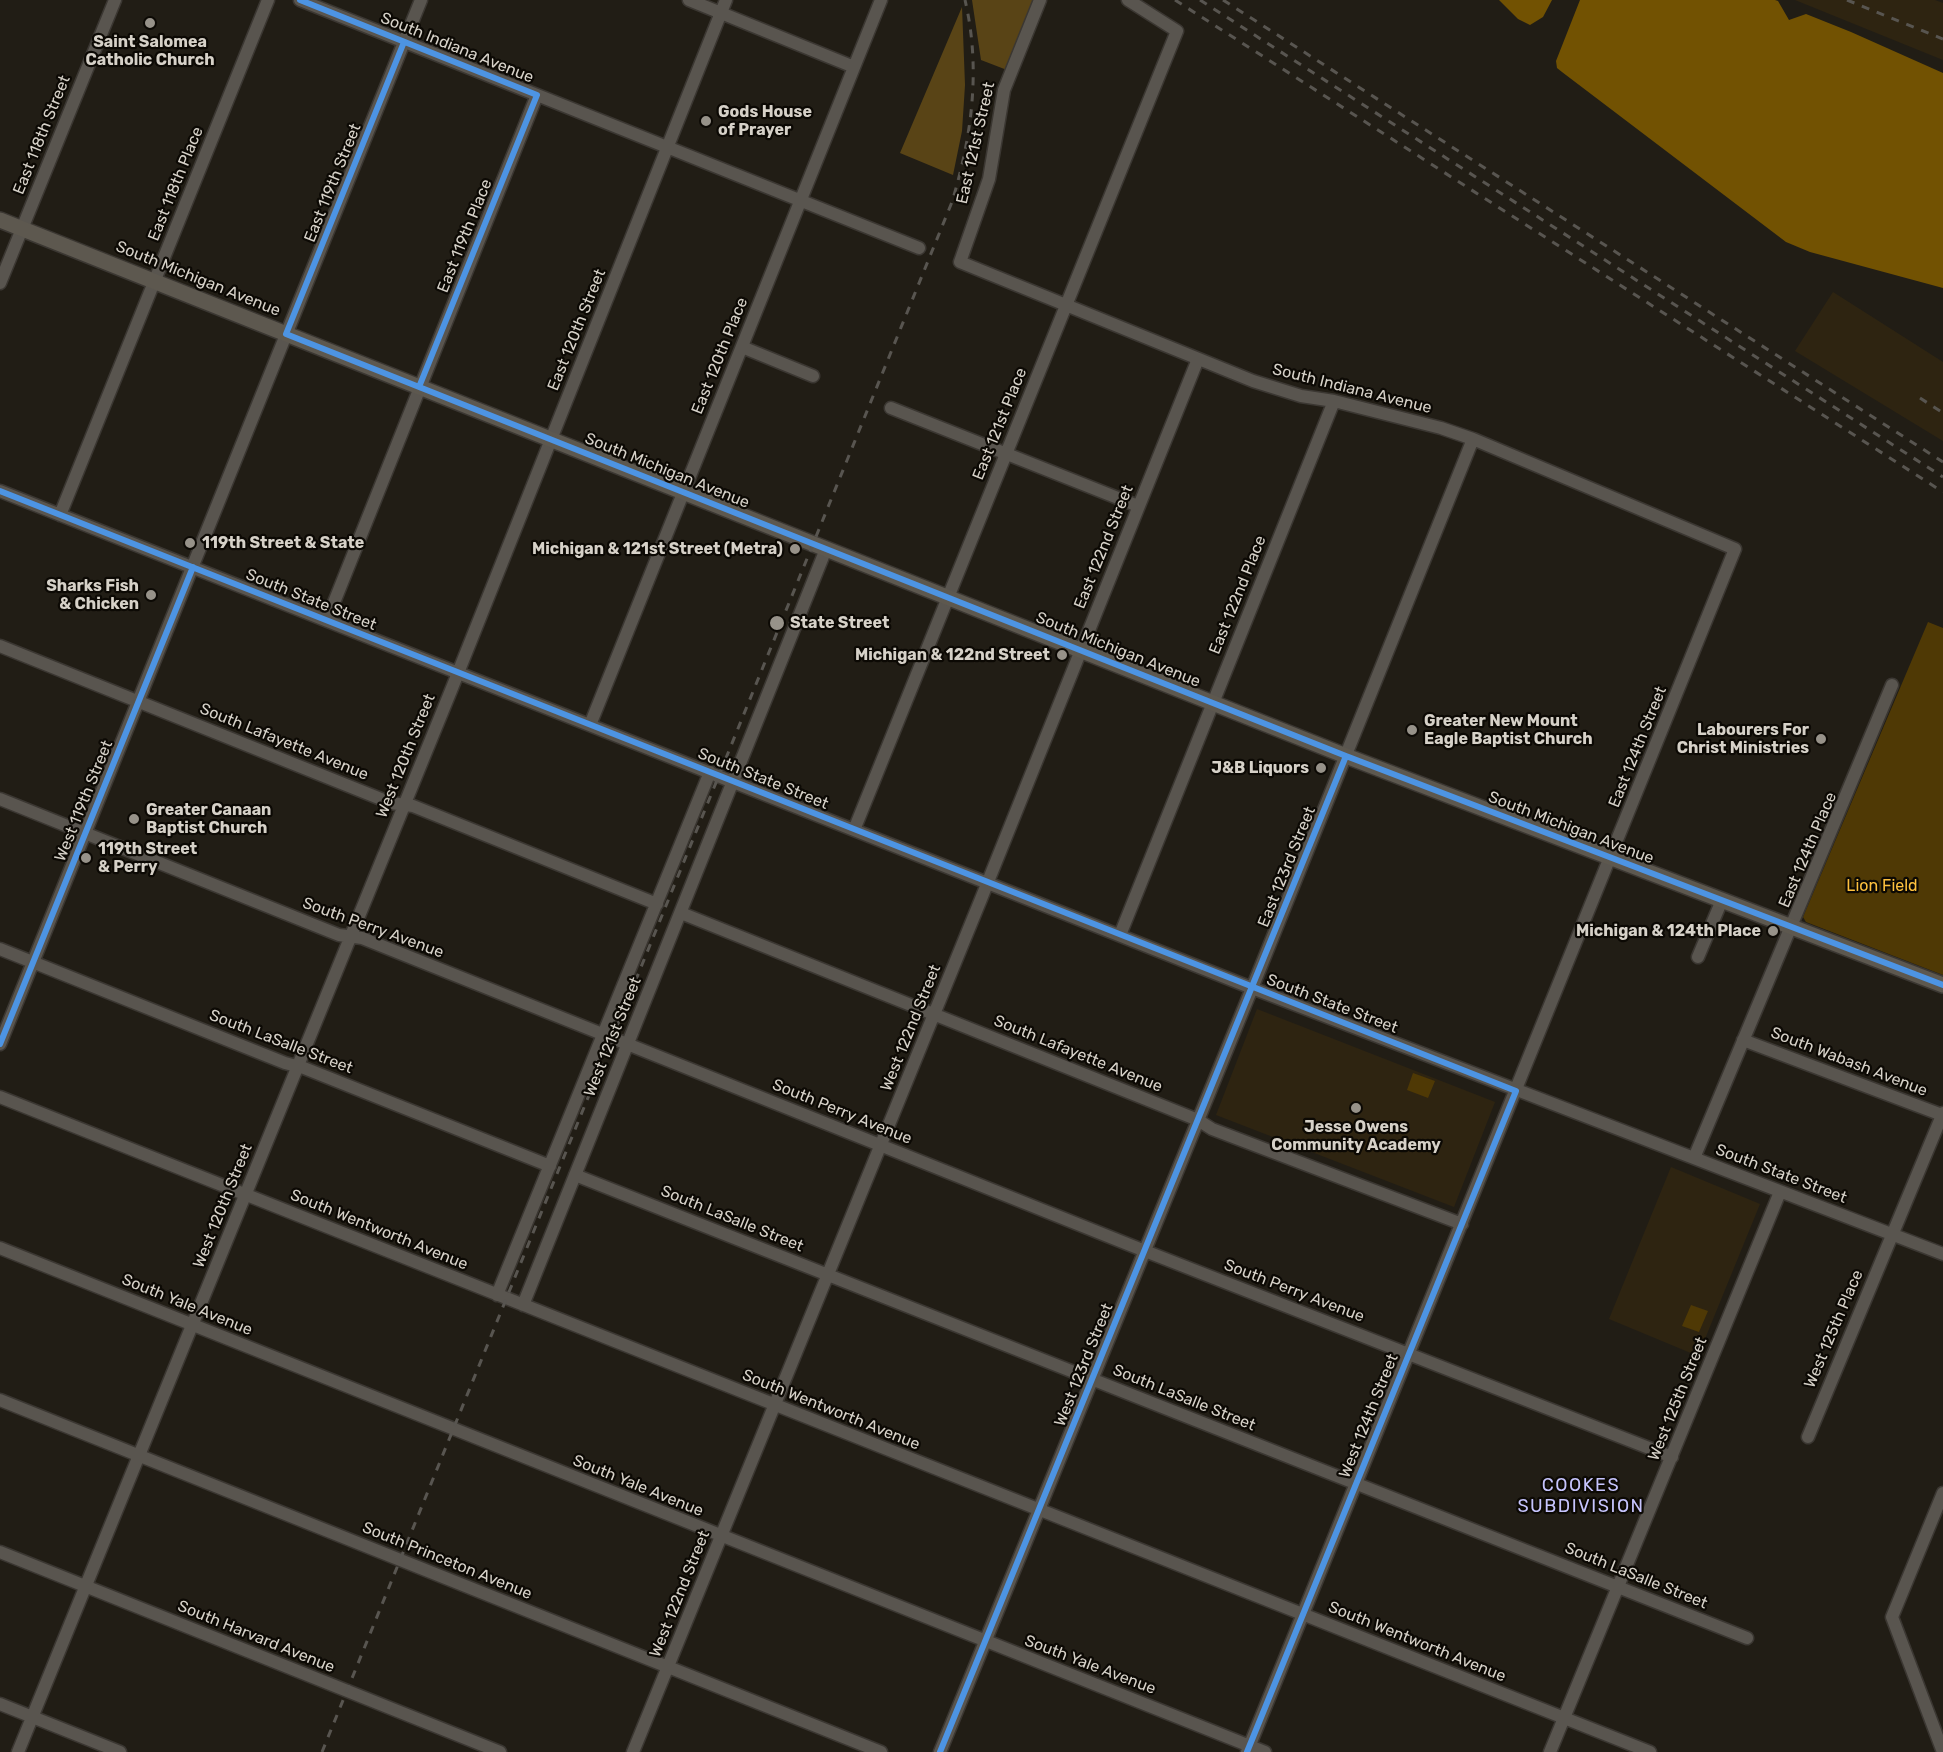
<!DOCTYPE html>
<html>
<head>
<meta charset="utf-8">
<style>
	body { margin:0 }
	canvas { display:block; background:#211d15 }
</style>
</head>
<body>
<canvas width="1943" height="1752"></canvas>
<script>
const ctx = document.querySelector('canvas').getContext('2d');
ctx.lineJoin = 'round';
function paint(path, color) {
  ctx.fillStyle = color;
  ctx.fill(path, 'evenodd');
}
function trace(path, color, width, dash) {
  ctx.strokeStyle = color;
  ctx.lineWidth = width;
  ctx.lineCap = dash ? 'butt' : 'round';
  ctx.setLineDash(dash || []);
  ctx.stroke(path);
}
function drawText(font, color, halo, rows, align = 'center') {
  ctx.font = font + ' Rubik,sans-serif';
  ctx.lineWidth = 4.5;
  ctx.setLineDash([]);
  ctx.textBaseline = 'middle';
  ctx.strokeStyle = halo;
  ctx.fillStyle = color;
  for (const [text, x, y, turn = 0] of rows) {
    ctx.save();
    ctx.translate(x, y);
    ctx.rotate((+turn || 0) * Math.PI / 180);
    ctx.textAlign = isNaN(turn) ? turn : align;
    if (halo) ctx.strokeText(text, 0, 0);
    ctx.fillText(text, 0, 0);
    ctx.restore();
  }
}
paint(new Path2D(`
	M1795,0h140l8,3v57z
	M1833,292l110,70v79l-148,-90z
	M1257,1009l238,93 -41,105 -238,-92z
	M1671,1167l89,37 -62,152 -89,-37z`), '#2e2411');
paint(new Path2D(`
	M1928,622l15,6v347l-137,-53 -3,-5z
	M1413,1073l22,8 -7,17 -21,-8z
	M1691,1305l17,6 -9,21 -17,-6z`), '#4f3905');
paint(new Path2D(`
	M972,0h63l-28,70 -26,-10z
	M962,7l3,78 -3,46 -9,44 -53,-22z`), '#594416');
paint(new Path2D(`
	M1499,0h53l-9,17 -13,8 -12,-6z
	M1580,0h195l3,1 11,19 17,-6 45,18 92,41v215l-133,-36 -24,-10 -224,-170 -5,-4 -1,-7z`), '#725202');
const minor = new Path2D(`
	M300,0l619,248
	M689,0l165,67
	M1040,0l-36,90 -15,89 -29,83 293,119 48,15 33,5 107,27 32,11 262,110 -488,1203
	M0,283l115,-283
	M742,347l71,29
	M891,408l247,98
	M0,491l1252,497 691,266
	M60,515l208,-515
	M327,620l210,-525
	M0,646l391,157 22,3 244,98
	M590,725l291,-725
	M0,799l339,136 23,3 783,313 527,206
	M854,830l323,-799 -49,-31
	M681,913l517,207 14,9 250,95
	M1120,935l214,-534
	M0,949l285,114 19,5 246,98
	M1698,957l24,-57
	M1743,1040l199,75
	M0,1044l421,-1044
	M0,1097l1650,655
	M1694,1158l198,-473
	M575,1175l1172,463
	M0,1248l1265,504
	M497,1295l213,-523
	M523,1305l303,-756
	M0,1400l881,352
	M1808,1437l135,-324
	M0,1552l500,200
	M0,1704l120,48
	M18,1752l434,-1064 274,-688
	M633,1752l348,-853 217,-540
	M940,1752l317,-776 216,-537
	M1550,1752l230,-560
	M1943,1752l-51,-135 51,-124`);
const major = new Path2D(`
	M0,220l1346,536 597,229`);
trace(minor, '#3b3732', 15);
trace(major, '#3b3732', 18);
trace(minor, '#59554f', 12);
trace(major, '#5d584f', 15);
trace(new Path2D(`
	M1175,0l768,492
	M1200,0l743,477
	M1223,0l720,462
	M1847,0l96,39
	M1920,398l23,15
	M322,1752l630,-1550c20,-66 29,-134 13,-202`), '#585550', 3, [8, 8]);
trace(new Path2D(`
	M300,0l237,95 -118,292
	M404,42l-118,292 1060,422 597,229
	M0,491l1516,600 -269,661
	M0,1044l193,-477
	M940,1752l406,-996`), '#4d94e3', 6);
for (const [x, y, r, color] of [
	[150,23,6,"#979289"],
	[706,121,6,"#979289"],
	[190,543,6,"#979289"],
	[795,549,6,"#979289"],
	[151,595,6,"#979289"],
	[777,623,8,"#979289"],
	[1062,655,6,"#979289"],
	[1412,730,6,"#979289"],
	[1821,739,6,"#979289"],
	[1321,768,6,"#979289"],
	[134,819,6,"#979289"],
	[86,858,6,"#979289"],
	[1773,931,6,"#979289"],
	[1356,1108,6,"#979289"]
]) {
  const dot = new Path2D();
  dot.arc(x, y, r, 0, 2 * Math.PI);
  ctx.fillStyle = color;
  ctx.fill(dot);
  trace(dot, '#0c0904', 2);
}
drawText('bold 16px', '#d6d1c8', '#0c0904', [
	["Saint Salomea",150,42,"center"],
	["Catholic Church",150,60,"center"],
	["Gods House",718,112],
	["of Prayer",718,130],
	["119th Street & State",202,543],
	["Michigan & 121st Street (Metra)",783,549,"right"],
	["Sharks Fish",139,586,"right"],
	["& Chicken",139,604,"right"],
	["State Street",790,623],
	["Michigan & 122nd Street",1050,655,"right"],
	["Greater New Mount",1424,721],
	["Eagle Baptist Church",1424,739],
	["Labourers For",1809,730,"right"],
	["Christ Ministries",1809,748,"right"],
	["J&B Liquors",1309,768,"right"],
	["Greater Canaan",146,810],
	["Baptist Church",146,828],
	["119th Street",98,849],
	["& Perry",98,867],
	["Michigan & 124th Place",1761,931,"right"],
	["Jesse Owens",1356,1127,"center"],
	["Community Academy",1356,1145,"center"]
], 'left');
drawText('16px', '#d6d1c8', '#0c0904', [
	["South Indiana Avenue",457,48,22],
	["East 118th Street",42,135,-68],
	["East 121st Street",976,143,-77],
	["East 119th Street",333,183,-68],
	["East 118th Place",176,184,-68],
	["East 119th Place",465,236,-68],
	["South Michigan Avenue",198,279,22],
	["East 120th Street",577,330,-68],
	["East 120th Place",720,356,-68],
	["South Indiana Avenue",1352,389,14],
	["East 121st Place",1000,424,-68],
	["South Michigan Avenue",667,471,22],
	["East 122nd Street",1104,547,-68],
	["East 122nd Place",1238,595,-68],
	["South State Street",311,600,22],
	["South Michigan Avenue",1118,650,22],
	["South Lafayette Avenue",284,742,22],
	["East 124th Street",1638,747,-68],
	["West 120th Street",406,756,-68],
	["South State Street",763,779,22],
	["West 119th Street",84,801,-68],
	["South Michigan Avenue",1571,828,21],
	["East 124th Place",1808,850,-67],
	["East 123rd Street",1287,867,-68],
	["South Perry Avenue",373,928,20],
	["South State Street",1332,1004,21],
	["West 122nd Street",911,1028,-68],
	["West 121st Street",613,1037,-68],
	["South LaSalle Street",281,1042,21],
	["South Lafayette Avenue",1078,1054,22],
	["South Wabash Avenue",1849,1062,21],
	["South Perry Avenue",842,1112,22],
	["South State Street",1781,1174,21],
	["West 120th Street",223,1206,-68],
	["South LaSalle Street",732,1219,22],
	["South Wentworth Avenue",379,1230,22],
	["South Perry Avenue",1294,1291,21],
	["South Yale Avenue",187,1305,22],
	["West 125th Place",1834,1329,-67],
	["West 123rd Street",1084,1365,-68],
	["South LaSalle Street",1184,1398,22],
	["West 125th Street",1678,1399,-68],
	["South Wentworth Avenue",831,1410,22],
	["West 124th Street",1369,1416,-68],
	["South Yale Avenue",638,1486,22],
	["South Princeton Avenue",447,1561,22],
	["South LaSalle Street",1636,1576,22],
	["West 122nd Street",680,1594,-68],
	["South Harvard Avenue",256,1637,22],
	["South Wentworth Avenue",1417,1642,22],
	["South Yale Avenue",1090,1665,21]
]);
drawText('16px', '#fec13e', '#0c0904', [
	["Lion Field",1882,886]
]);
ctx.letterSpacing = '1.5px';
drawText('18px', '#c6c4fd', '#0c0904', [
	["COOKES",1581,1486],
	["SUBDIVISION",1581,1507]
]);
ctx.letterSpacing = '0px';
</script>
</body>
</html>
